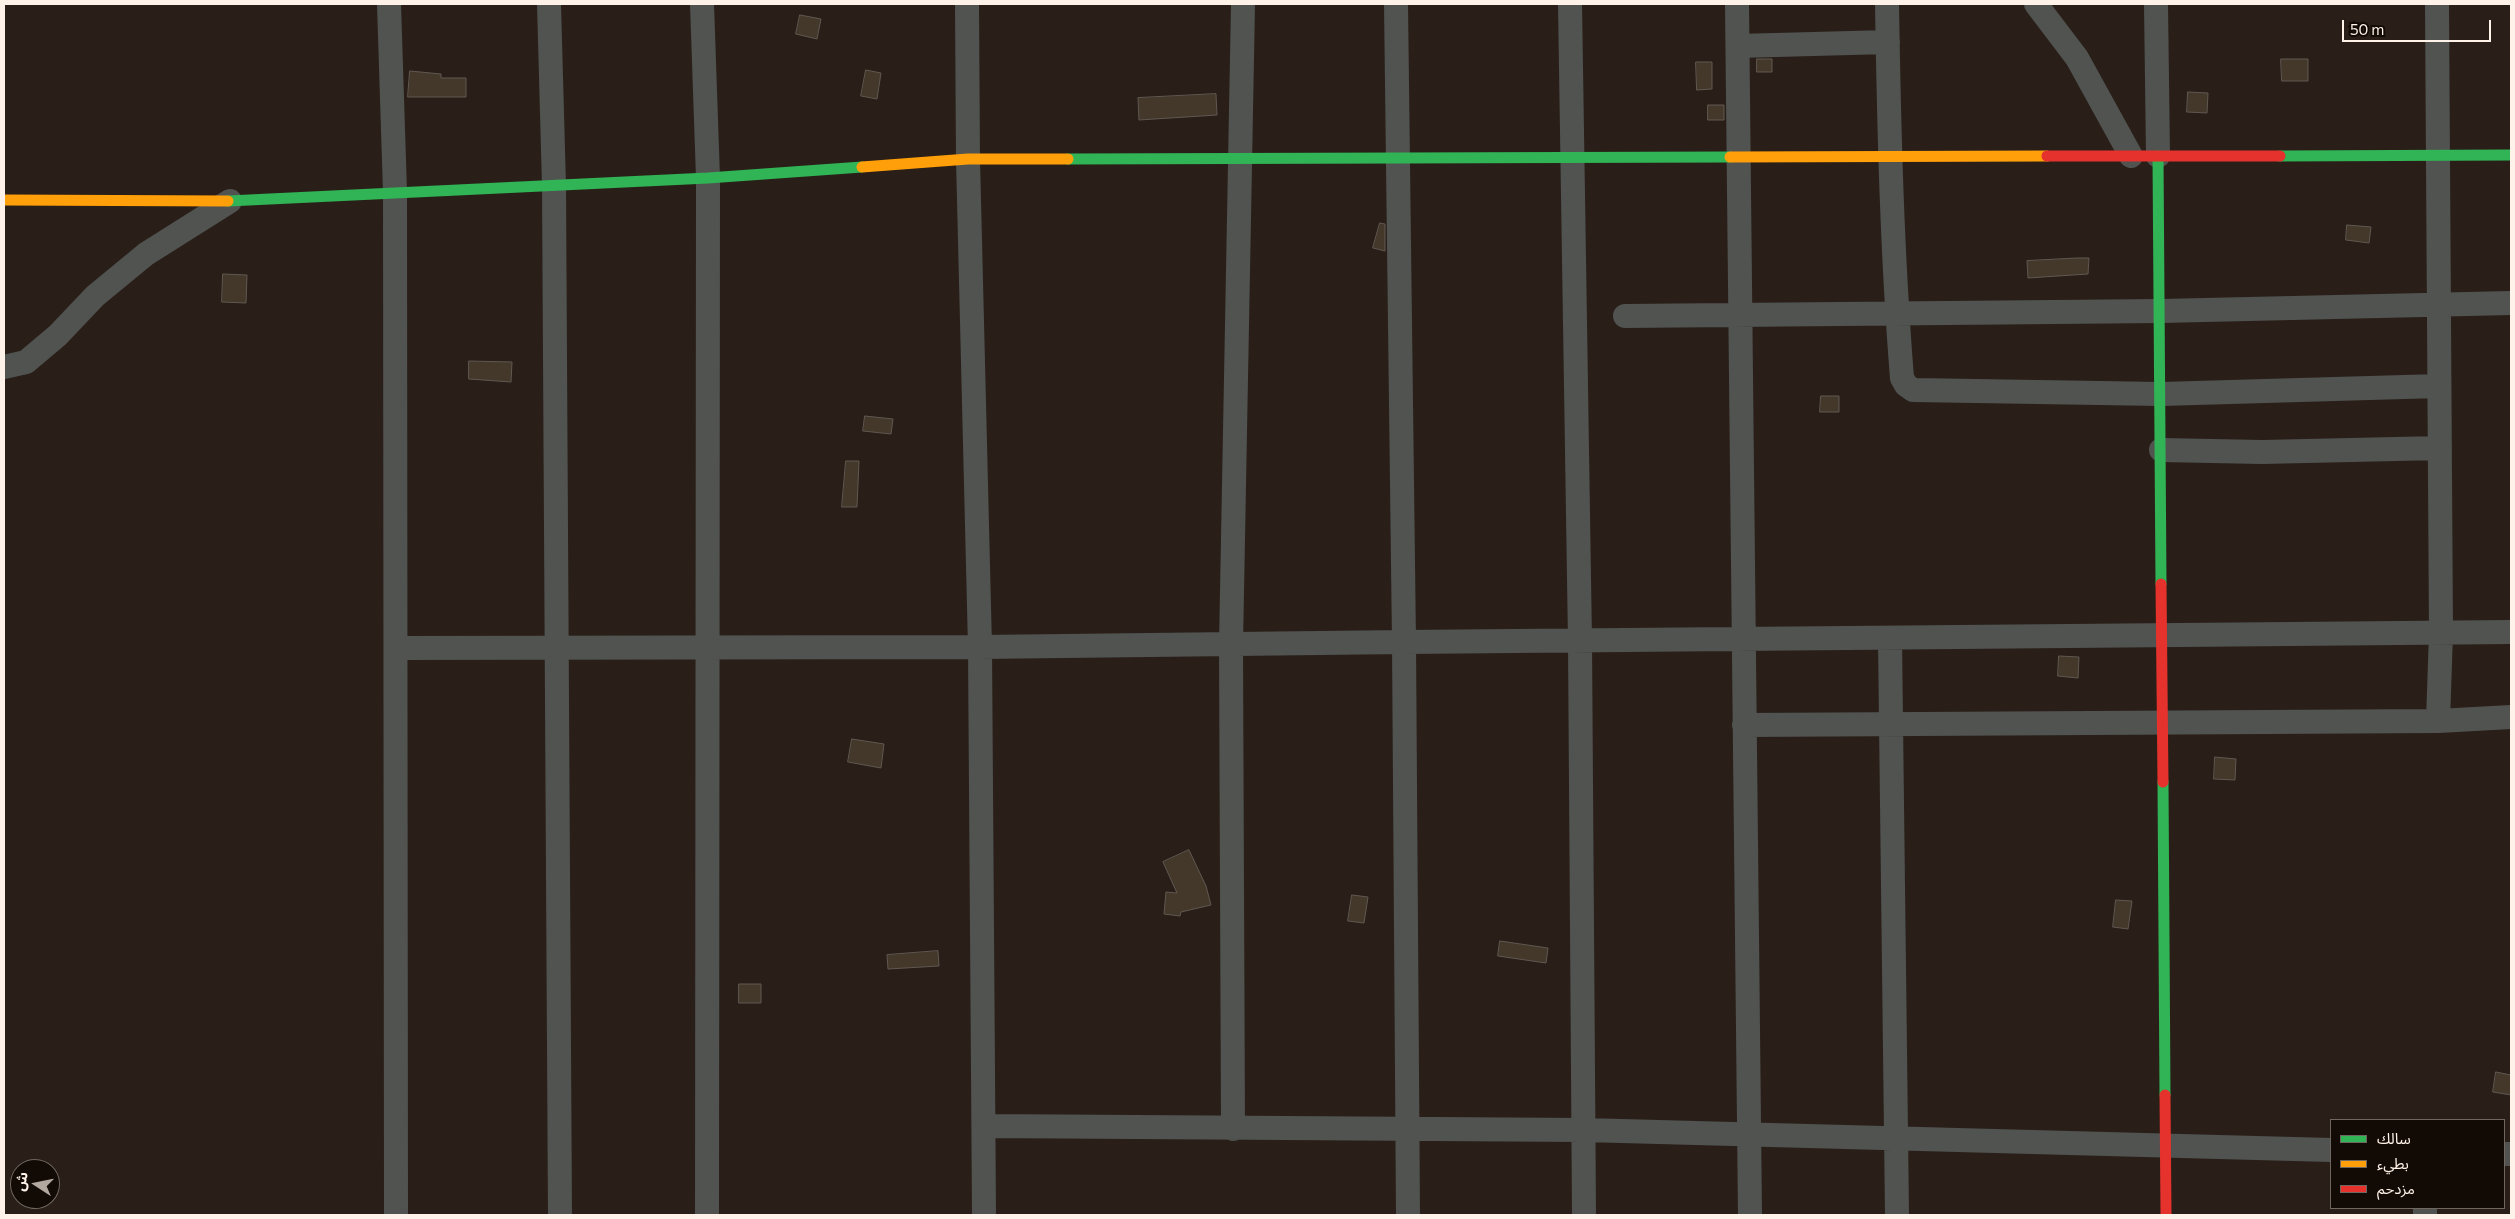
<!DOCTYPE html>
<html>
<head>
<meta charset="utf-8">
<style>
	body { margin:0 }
	#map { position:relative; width:2515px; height:1219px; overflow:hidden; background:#291f18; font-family:Commissioner,"Noto Sans Arabic",sans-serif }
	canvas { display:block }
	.frame { position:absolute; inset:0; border:5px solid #fef2e9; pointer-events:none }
	.legend { position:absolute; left:2330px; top:1119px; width:175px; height:90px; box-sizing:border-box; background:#120a05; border:1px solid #706760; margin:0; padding:6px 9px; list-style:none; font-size:15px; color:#fef2e9 }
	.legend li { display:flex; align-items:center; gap:10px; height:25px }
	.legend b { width:25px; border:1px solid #706760 }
	.north { position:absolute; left:10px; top:1159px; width:50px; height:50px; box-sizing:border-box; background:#120a05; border:1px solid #706760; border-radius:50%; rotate:281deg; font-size:14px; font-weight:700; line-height:20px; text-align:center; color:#fef2e9 }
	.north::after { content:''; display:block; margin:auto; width:18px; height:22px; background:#b3a8a0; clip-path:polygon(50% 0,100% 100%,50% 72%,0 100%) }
	.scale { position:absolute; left:2342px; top:20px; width:149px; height:22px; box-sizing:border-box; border:2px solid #fef2e9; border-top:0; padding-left:6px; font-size:15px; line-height:18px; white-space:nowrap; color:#fef2e9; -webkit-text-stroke:4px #120a05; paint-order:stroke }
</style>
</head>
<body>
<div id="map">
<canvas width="2515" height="1219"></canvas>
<div class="frame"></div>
<ul class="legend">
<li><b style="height:6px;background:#30b455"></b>سالك</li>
<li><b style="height:6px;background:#ff9f0a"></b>بطيء</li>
<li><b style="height:6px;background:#e5322d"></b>مزدحم</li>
</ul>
<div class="north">ش</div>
<div class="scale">50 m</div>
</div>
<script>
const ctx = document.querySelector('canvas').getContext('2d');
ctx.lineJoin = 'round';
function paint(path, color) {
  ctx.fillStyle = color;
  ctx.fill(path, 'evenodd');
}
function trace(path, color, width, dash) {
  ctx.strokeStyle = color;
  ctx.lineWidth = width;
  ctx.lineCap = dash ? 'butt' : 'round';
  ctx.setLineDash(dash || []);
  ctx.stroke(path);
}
const building = new Path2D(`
	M800,15l21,4 -4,20 -21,-5z
	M1757,59h15v13h-15z
	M2281,59h27v22h-26z
	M1696,62h16v27l-15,1z
	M866,70l15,3 -4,26 -16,-3z
	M410,71l31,3v4h25v19h-58z
	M2188,92l20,1 -1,20 -20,-1z
	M1216,94l1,21 -78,5 -1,-22z
	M1708,105h16v15h-16z
	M1380,223l5,1v27l-12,-3z
	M2347,225l24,2 -2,16 -23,-3z
	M2077,258h12l-1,16 -60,4 -1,-17z
	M223,274l24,1 -1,28 -24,-1z
	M469,361l43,1 -1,20 -42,-3z
	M1821,396h18v16h-19z
	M865,416l28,3 -2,15 -28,-3z
	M846,461h13l-2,46h-15z
	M2059,656l20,1 -1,21 -20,-2z
	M852,739l32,5 -3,24 -33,-6z
	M2215,757l21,2 -1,21 -21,-1z
	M1189,850l17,36 5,19 -30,7 -1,4 -16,-2 2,-22 11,1 -14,-31z
	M1352,895l16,2 -4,26 -16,-2z
	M2116,900l16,1 -4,28 -15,-2z
	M1500,941l48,7 -2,15 -48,-7z
	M938,951l1,15 -51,3 -1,-14z
	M739,984h22v19h-22z
	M2496,1072l15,3v20l-18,-3z`);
paint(building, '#44382b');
trace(building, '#605851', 1);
trace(new Path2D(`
	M389,4l6,188 1,1023
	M549,4l5,182 6,1029
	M702,4l6,174 -1,1037
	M967,4l1,155 12,488 4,568
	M1396,4l8,638 4,573
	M1570,4l10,637 4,574
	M1737,4l13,1211
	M1887,4c2,125 5,249 15,374l4,7 7,5 248,4 278,-8
	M2036,4l41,54 54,98
	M2156,4l2,152
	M2437,4l4,629 -3,88
	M1738,46l150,-4
	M1625,316l536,-5 350,-8
	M4,367l22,-5 32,-27 37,-39 51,-42 84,-53
	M2161,450l101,2 178,-4
	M1890,639l7,576
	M397,648l583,-1 424,-5 1107,-10
	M1744,725l694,-4 73,-4
	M985,1126l599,4 747,20
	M1233,1129l-2,-484 12,-641
	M2504,1154h7
	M2425,1208v7`), '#515351', 24);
trace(new Path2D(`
	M2158,156l3,428
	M2280,156l231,-1
	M1068,159l662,-2
	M228,201l480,-23 154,-11
	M2163,782l2,313`), '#30b455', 11);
trace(new Path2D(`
	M1730,157l317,-1
	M862,167l106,-8h100
	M4,200l224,1`), '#ff9f0a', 11);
trace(new Path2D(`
	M2047,156h233
	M2161,584l2,198
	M2165,1095l1,120`), '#e5322d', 11);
</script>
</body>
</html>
